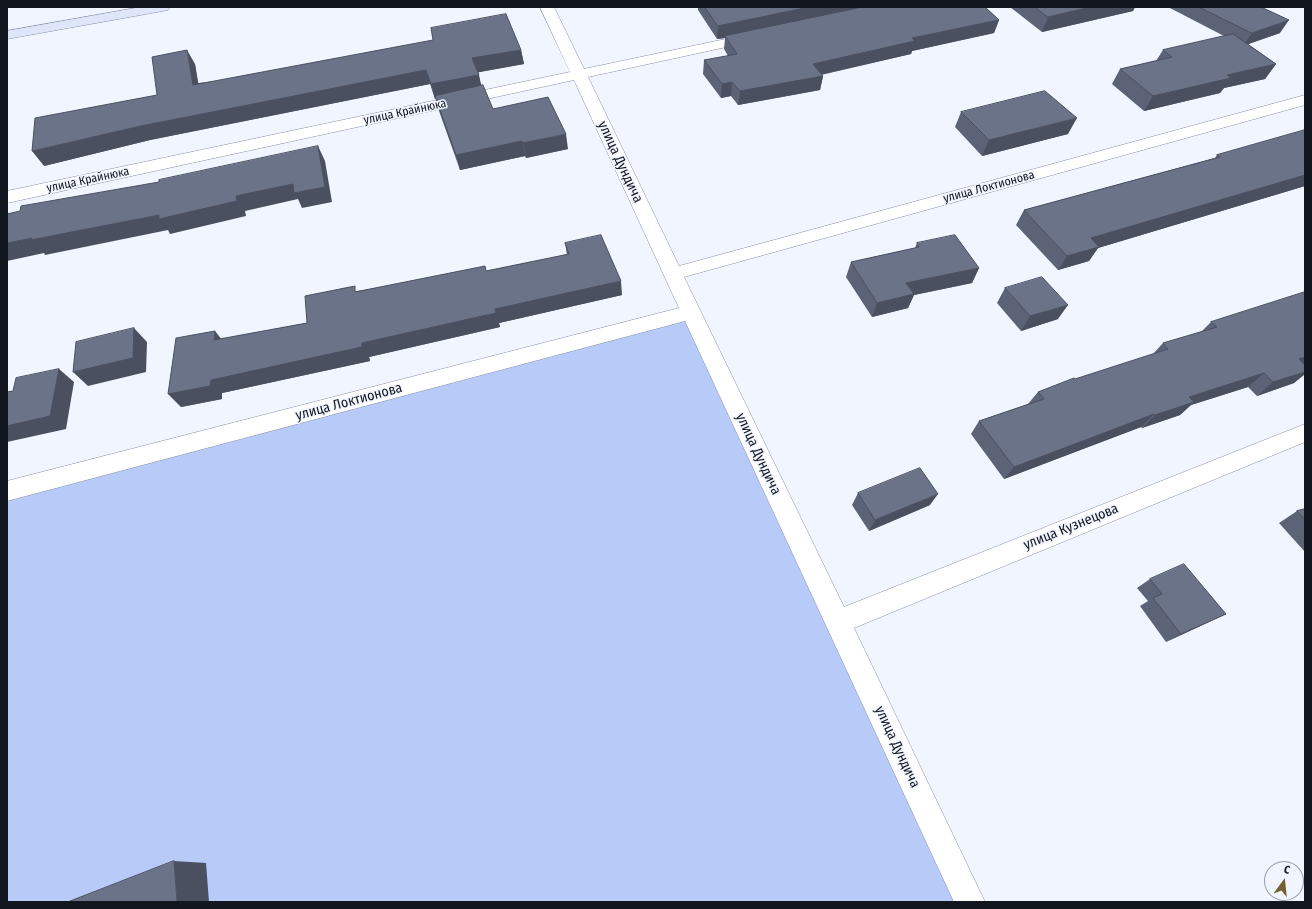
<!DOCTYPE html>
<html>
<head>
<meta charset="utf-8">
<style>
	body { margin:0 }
	#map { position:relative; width:1312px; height:909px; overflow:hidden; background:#f1f5ff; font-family:"Fira Sans Condensed",sans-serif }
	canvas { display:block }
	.frame { position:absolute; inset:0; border:8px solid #12161e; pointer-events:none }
	.north { position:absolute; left:1264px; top:861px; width:40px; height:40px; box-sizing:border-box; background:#f1f5ff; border:1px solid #989ca5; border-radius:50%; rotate:15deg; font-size:11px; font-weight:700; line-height:16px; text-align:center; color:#12161e }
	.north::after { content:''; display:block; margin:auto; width:14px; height:18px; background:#756130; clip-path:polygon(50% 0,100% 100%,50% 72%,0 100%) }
</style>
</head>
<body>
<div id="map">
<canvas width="1312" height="909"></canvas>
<div class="frame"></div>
<div class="north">С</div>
</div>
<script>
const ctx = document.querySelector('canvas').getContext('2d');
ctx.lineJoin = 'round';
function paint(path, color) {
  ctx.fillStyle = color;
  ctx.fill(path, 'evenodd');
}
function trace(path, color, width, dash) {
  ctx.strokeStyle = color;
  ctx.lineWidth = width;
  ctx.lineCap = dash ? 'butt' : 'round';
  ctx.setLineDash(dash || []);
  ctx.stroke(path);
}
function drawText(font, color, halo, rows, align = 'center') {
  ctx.font = font + ' "Fira Sans Condensed",sans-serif';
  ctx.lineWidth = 3;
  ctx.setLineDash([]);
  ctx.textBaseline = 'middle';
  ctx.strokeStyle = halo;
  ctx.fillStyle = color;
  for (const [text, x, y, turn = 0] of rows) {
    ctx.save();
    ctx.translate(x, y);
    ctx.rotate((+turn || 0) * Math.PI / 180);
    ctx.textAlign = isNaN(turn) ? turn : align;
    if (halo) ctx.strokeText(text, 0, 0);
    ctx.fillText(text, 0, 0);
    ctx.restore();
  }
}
paint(new Path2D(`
	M691,312l279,590h-963v-411z`), '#b8cbf8');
const street = new Path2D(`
	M540,7h14l30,62 170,-36 5,1 2,3 -2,3 -5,1 -166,36 91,189 626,-171v10l-621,172 160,330 461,-183v18l-451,186 131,274h-31l-269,-581 -678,180v-20l672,-173 -105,-228 -567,123v-12l563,-119z`);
const secondary = new Path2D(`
	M141,7h29l-2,3 -5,1 -156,28v-8z`);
trace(street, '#8790a6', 1);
trace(secondary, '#8790a6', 1);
paint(street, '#fff');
paint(secondary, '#dfe6fa');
paint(new Path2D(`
	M698,7h287l14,13 -5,13 -82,18 -1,3 -90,21 2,1 -3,14 -82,15 -7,-9 -10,2 -18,-24 1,-14 24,-4 -4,-7 1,-11 -8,1 -19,-29z
	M1010,7h125l-2,4 -91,21z
	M1168,7h93l19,26 -32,11 28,20 -11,15 -41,9 -4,5 -76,18 -32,-27 8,-15 36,-8 7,-11 61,-14z
	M521,50l3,14 -46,8 3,14 12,23 75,40 -42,9 -1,-2 -65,14 -21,-59 -3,-12h-1l-5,-15 -280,56 -106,26 113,-71 38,-31 3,19z
	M961,112l107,22 -86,22 -27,-29z
	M1305,130v56l-207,62 -9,13 -31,9 -42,-45 8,-15 191,-52 2,-3z
	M565,243l57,52 -123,28 1,4 -131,30 1,4 -148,32v6l-41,8 40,-68 86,-16 50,-32 129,-20 81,-16z
	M917,243l62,25 -7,15 -58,12 -6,13 -36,9 -26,-40 5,-15 64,-14z
	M1005,288l53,31 -37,12 -24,-28z
	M1305,292v82l-11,9 -37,13 -9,-9 -57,18 -11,10 -38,13 -1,-1 -137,52 -33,-45 8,-13 49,-17 10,-12 114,-37 11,-12 38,-11 10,-10z
	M858,493l72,12 -61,26 -17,-26z
	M1305,509v43l-26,-29 18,-12z
	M1150,579l76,35 -60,28 -26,-36 8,-5 -11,-13z`), '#5c6376');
paint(new Path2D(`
	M809,7h61l-145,29v2l-8,1 1,-13z
	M1091,7h44l-2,4 -91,21 6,-15z
	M999,20l-5,13 -82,18 -1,3 -101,23 3,-13 99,-26z
	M1289,20l-9,13 -37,13 9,-13z
	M187,50l8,14 6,35 -8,-14z
	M521,50l3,14 -49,9 -3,-15z
	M1276,64l-11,15 -41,9 -4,5 -76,18 9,-15 74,-21z
	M426,70l4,14 -280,56 -106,26 -12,-15 109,-25z
	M479,75l3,14 -47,10 -4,-15z
	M823,76l-3,14 -82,15 2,-14z
	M732,82l-1,14 -10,2 1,-14z
	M1077,118l-9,16 -86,22 7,-16z
	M566,134l2,15 -42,9 -3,-15z
	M522,141l3,15 -65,14 -4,-15z
	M318,146l7,15 7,41 -30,6 -4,-9 -53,12 1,5 -76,18 -2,-4 -123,25 -1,-2 -37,8v-18l25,-5 127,-23 77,-19z
	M1305,175v11l-207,62 -9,13 -31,9 9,-14 24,-18z
	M979,268l-7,15 -58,12 -6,13 -36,9 5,-14 29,-20z
	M621,281l1,14 -123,28 1,4 -131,30 1,4 -148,32v6l-41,8 -13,-13 43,-14 151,-37 133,-34z
	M1068,305l-10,14 -37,12 9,-15z
	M134,328l13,14 -1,30 -58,14 -15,-14z
	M215,331l11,14 -12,-5z
	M1305,357v8l-6,-6z
	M59,369l15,13 -8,47 -59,13v-16z
	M1305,372v2l-11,9 -37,13 16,-14z
	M1264,373l-16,14 -57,18 -11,10 -38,13 13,-13 34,-18z
	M1154,414l-13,13 -137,52 10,-12z
	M938,494l-8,11 -61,26 6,-11z
	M1226,614l-60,28 15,-8z
	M174,861l32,2 3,39h-32z`), '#4b5060');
const building = new Path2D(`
	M705,7h104l-91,19z
	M863,7h122l14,13 -87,18 3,3 -102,23 10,12 -83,15 -8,-9 -10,2 -18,-24 33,-6 -12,-18z
	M1035,7h56l-43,10z
	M1199,7h62l28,13 -37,13z
	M506,14l15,36 -49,8 7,17 -48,9 -5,-14 -285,56 -109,25 3,-33 122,-23 -5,-38 35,-7 6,35 240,-45 -2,-12z
	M1233,34l43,30 -49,11 4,3 -78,18 -33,-27 52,-12 -9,-7z
	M483,85l10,24 55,-12 18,37 -43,9 -1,-2 -66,14 -21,-59z
	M1045,91l32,27 -88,22 -28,-28z
	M1305,130v45l-214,63 8,9 -32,9 -43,-46 196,-53 -3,-2z
	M318,146l7,41 -31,6 -1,-9 -57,12 1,5 -78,18v-4l-128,25 1,-2 -25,5v-29l13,-3 1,-5 138,-24v-2z
	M601,235l20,46 -126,28 1,4 -134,30v4l-151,33 -1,6 -42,8 8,-56 39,-7 -1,9 93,-17 -2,-27 50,-10v6l130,-26 1,5 83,-17 -4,-11z
	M955,235l24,33 -73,15 8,11 -37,9 -26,-41 68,-15 -2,-4z
	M1042,277l26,28 -38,11 -25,-28z
	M1305,292v65l-6,2 6,6v7l-32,10 -9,-9 -75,24 5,5 -39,13 -1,-1 -140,53 -35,-46 65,-22 -6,-7 36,-14 1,1 93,-30 -5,-6 54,-16 -6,-5z
	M134,328l-1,30 -60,14 3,-30z
	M59,369l-9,47 -43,10v-34l6,-1 3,-13z
	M920,468l18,26 -63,26 -17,-27z
	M1305,509v11l-8,-9z
	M1184,564l42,50 -45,20 -28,-36 9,-4 -12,-15z
	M174,861l3,41h-109z`);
paint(building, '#6b7389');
trace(building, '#4b5060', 1);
drawText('12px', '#12161e', '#f1f5ff', [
	["улица Крайнюка",405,112,-12],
	["улица Крайнюка",88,180,-12],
	["улица Локтионова",989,187,-15]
]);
drawText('14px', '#12161e', '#f1f5ff', [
	["улица Дундича",620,162,65],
	["улица Локтионова",349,402,-15],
	["улица Дундича",758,454,65],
	["улица Кузнецова",1071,527,-22],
	["улица Дундича",897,747,65]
]);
</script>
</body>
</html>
